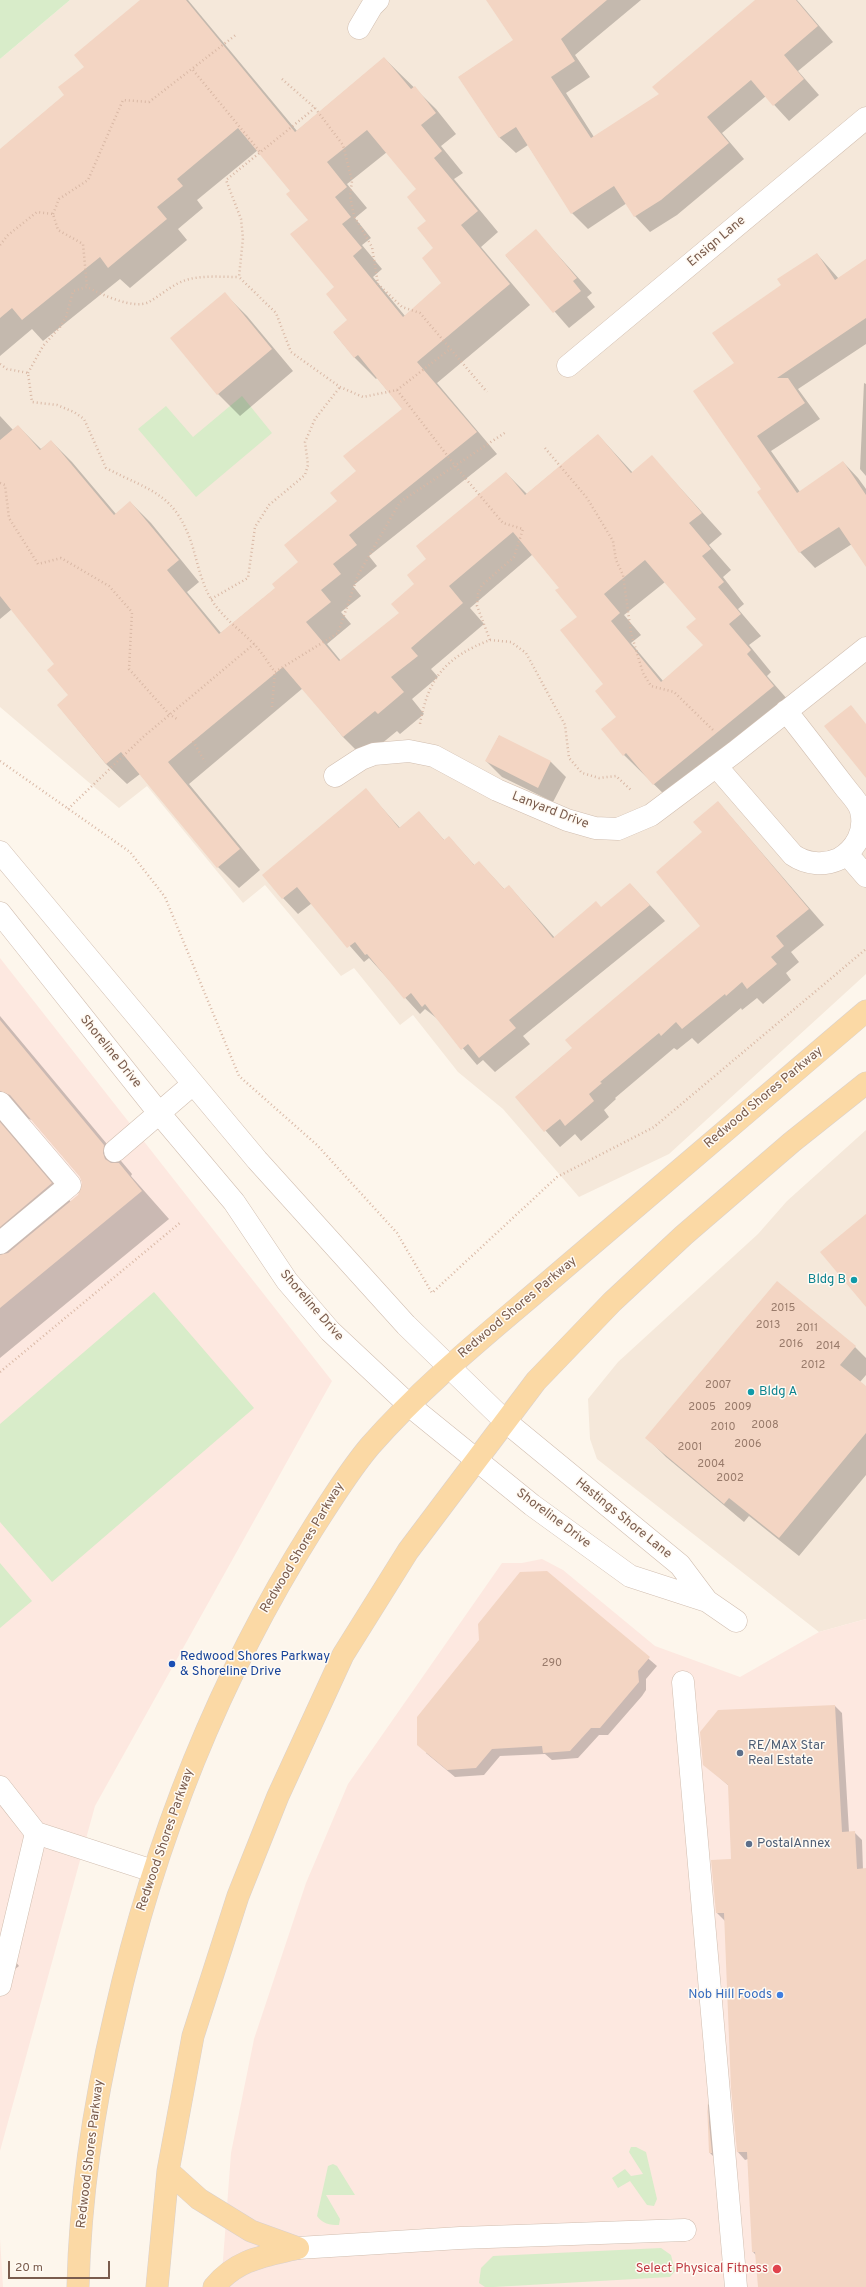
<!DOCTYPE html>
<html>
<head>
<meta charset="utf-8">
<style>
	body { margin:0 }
	#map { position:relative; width:866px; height:2287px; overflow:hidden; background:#fdf6ec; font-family:Overpass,sans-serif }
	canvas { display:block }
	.scale { position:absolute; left:8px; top:2261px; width:102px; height:18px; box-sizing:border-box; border:2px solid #7a5c4d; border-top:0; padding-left:5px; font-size:12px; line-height:14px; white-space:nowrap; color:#7a5c4d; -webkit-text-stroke:3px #fffaf3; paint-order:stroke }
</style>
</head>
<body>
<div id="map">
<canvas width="866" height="2287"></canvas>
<div class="scale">20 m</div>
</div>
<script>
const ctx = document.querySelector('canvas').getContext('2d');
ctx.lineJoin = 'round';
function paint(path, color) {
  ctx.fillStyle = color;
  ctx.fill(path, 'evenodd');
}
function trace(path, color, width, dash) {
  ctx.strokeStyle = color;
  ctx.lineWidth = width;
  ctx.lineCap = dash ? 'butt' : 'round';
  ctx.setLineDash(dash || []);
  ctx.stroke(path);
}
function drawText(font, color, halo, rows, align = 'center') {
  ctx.font = font + ' Overpass,sans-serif';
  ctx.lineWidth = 3;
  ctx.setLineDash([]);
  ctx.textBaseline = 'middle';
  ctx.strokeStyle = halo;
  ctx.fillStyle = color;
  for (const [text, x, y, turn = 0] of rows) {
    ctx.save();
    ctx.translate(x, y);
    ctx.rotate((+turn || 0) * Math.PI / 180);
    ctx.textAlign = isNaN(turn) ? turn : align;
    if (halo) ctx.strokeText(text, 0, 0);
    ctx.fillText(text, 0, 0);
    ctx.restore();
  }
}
paint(new Path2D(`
	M70,0h796v974l-197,180 -90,43 -76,-88 -45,-37 -45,-57 -13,10 -46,-57 -13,8 -76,-91 -22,18 -96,-117 -28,22 -119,-101v-648z
	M866,1130v489l-47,13 -222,-173 -7,-20 -2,-40 30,-37 140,-128 29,-33z`), '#f5e8da');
paint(new Path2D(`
	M0,958l332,423 -237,425 -95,345z
	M542,1559l21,11 92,76 85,31 79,-45 47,-13v668h-645l10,-134 23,-114 52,-156 42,-99 154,-221h20z
	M0,2239l3,48h-3z`), '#fde8e0');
paint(new Path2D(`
	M0,0h70l-70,59z
	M242,396l30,37 -76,64 -58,-68 28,-23 27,31z
	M154,1292l100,116 -202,174 -52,-60v-98z
	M0,1563l32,38 -32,27z
	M631,2147h5l10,5 11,47 -3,7 -7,-1 -17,-24 -12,7 -6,-10 13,-9 6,7 12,-2 -14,-22z
	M333,2164l4,2 18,29h-29l14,24 -1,6c-10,0 -16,-1 -22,-9l11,-50z
	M661,2248l10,7 4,16 -5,6 -176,10h-9l-6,-4 2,-15 12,-12z`), '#d8ecc9');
paint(new Path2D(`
	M141,0h47l109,131 87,-73 52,51 20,25 -15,12 22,27 -9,6 44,53 -17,15 49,58 -93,78 60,71 -128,102 8,10 -24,20 8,10 -20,16 10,12 -24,20 14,17 59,-48 28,-54 78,-86 21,21 71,-59 35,38 19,-16 70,77 -13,11 22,25 -8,7 21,27 -6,5 23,27 -12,9 22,27 -4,4 28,32 -120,97 -51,-50 -7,-38 -39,-100 -18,-29 -27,-34 -63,54 14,16 -53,45 7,8 -26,22 12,15 -24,20 -3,-3 -33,27 -21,-21 -40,-49 -114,96 71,86 -21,18 -21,-21 -78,-93 -13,10 -21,-20 -48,-59 12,-10 -14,-31 -44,-55 -12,10v-203l13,14 5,-4 23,23 10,-8 21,21 44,52 14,-12 21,21 48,59 -12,10 34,41 55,-45 23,-26 59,-90 45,-63 -26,-31 -1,1 -21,-21 -21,-25 15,-13 -40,-100 -18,-29 -33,-41 -61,50 6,8 -25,21 9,11 -57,48 -10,-9 -77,62 -11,-12 -32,27v-206l65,-55 20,-28zM387,152l31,37 25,94 -38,33 -32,-39 9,-8 -20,-24 9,-7 -16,-20 12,-10 -20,-24zM665,582l32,37 7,27 -41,35 -32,-38 10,-8 -17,-20z
	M505,0h136l-66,55 15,22 -24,16 28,44 66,-42 96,-95h41l36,42 -35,29 21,24 -30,26 -23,-25 -44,37 22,26 -67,56 -27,17 -15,-16 -8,-13 -39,26 -16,-16 -44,-68 -12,8 -16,-15 -41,-61 56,-37z
	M536,231l56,62 -5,4 8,10 -26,21 -63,-72z
	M817,254l22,25 27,-18v83l-68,45 22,30 -49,32 29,41 43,-30 15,16 8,11v73l-14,-18 -37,24 -15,-16 -38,-63 -27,-126 47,-78z
	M225,294l22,22 46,55 -53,45 -22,-22z
	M864,383l2,1v92l-6,-7z
	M499,736l52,26 15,15 -13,25 -51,-25 -16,-16z
	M366,790l34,38 19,-16 26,29 4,-4 26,29 4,-4 26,28 4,-4 46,52 47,-30 28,-24 35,37 -142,115 7,8 -35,28 -12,-12 -6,5 -38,-45 -14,-11 -5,5 -51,-56 -5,4 -52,-59 -14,11 -15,-16z
	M718,802l106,123 -33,27 8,10 -13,11 5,7 -28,24 -6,-6 -15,12 -1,-2 -43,36 -6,-6 -15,12 -3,-2 -59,50 1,1 -12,11 5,7 -28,24 -6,-7 -15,13 -44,-50 57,-49 129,-122 2,-93z
	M0,1016l132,158 -1,2 38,43 -169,139zM26,1118l6,2 48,56 3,7 -4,12 -8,7 -53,-62z
	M855,1347l11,11v17l-6,7 6,5v88l-67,81 -50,-40 -5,6 -78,-65 -19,-19z
	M547,1572l110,94 -11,13v11l-4,6 -34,39h-9l-21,23 -26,2 -7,-6 -45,2 -16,19 -29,2 -29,-24z
	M835,1706l7,7 7,119h5l8,8 1,30 3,-1v418h-107l-3,-32 -3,-3 -5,-93 -3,1 -7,-8 -13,-231 -8,-8 15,-53 -3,-74 -25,-22z
	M0,1942l19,24 -19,15z
	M708,2104l7,7 3,50 -8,-8z`), '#0003');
paint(new Path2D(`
	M140,0h46l109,132 89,-75 27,32 4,-3 21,27 -15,12 21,26 -8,7 44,53 -17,14 49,59 -93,78 60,70 -128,103 8,10 -24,19 8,10 -20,16 10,12 -25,20 33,39 60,-48 -8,-9 23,-20 -7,-9 19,-16 -10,-13 90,-74 19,23 73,-61 33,39 21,-18 50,58 -13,10 22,26 -9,7 22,26 -6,5 23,27 -12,10 22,26 -4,4 27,32 -121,99 -27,-32 -3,3 -22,-27 15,-12 -21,-26 8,-7 -43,-54 17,-13 -22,-27 4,-2 -46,-56 -64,54 14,17 -52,45 7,8 -27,21 13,15 -26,22 -3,-3 -32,26 -60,-70 -115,95 72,87 -23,19 -96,-116 -15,12 -49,-59 11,-10 -21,-25 7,-6 -54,-68v-156l18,-15 22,25 11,-10 63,75 16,-14 49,59 -12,10 52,64 56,-46 -3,-4 26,-22 -14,-17 53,-44 -7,-8 26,-22 -13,-15 59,-47 -44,-54 -4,3 -21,-26 14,-12 -21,-26 8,-7 -44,-53 18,-14 -22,-26 4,-3 -52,-63 -61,51 6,7 -26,21 10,12 -59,49 -8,-11 -78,63 -10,-12 -12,10v-169l64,-54 -6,-8 26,-20 -10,-12zM367,130l49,59 -9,8 19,24 -9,7 16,20 -11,10 19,25 -38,34 -50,-61 9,-8 -20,-24 9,-7 -16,-20 12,-10 -20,-25zM645,560l51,59 -10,8 17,18 -42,37 -50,-61 9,-8 -16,-19z
	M486,0h121l-46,39 14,22 -24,16 40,61 68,-44 -7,-7 103,-87h41l22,26 -34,29 20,24 -31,27 -22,-26 -44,37 22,26 -68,57 -27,17 -20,-31 -43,28 -55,-87 -17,11 -41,-61 55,-37z
	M536,229l41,49 -4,3 8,10 -28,22 -48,-58z
	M817,253l18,27 31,-21v59l-89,60h11l17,25 -48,33 40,57 46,-32 23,34v72l-27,-40 -40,26 -42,-61 4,-3 -68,-98 41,-28 -22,-30 69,-48 -4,-6z
	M225,292l47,57 -55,46 -47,-57z
	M851,705l15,19v54l-42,-52z
	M499,735l52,26 -13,27 -53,-27z
	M366,788l33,40 20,-17 25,29 5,-4 25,29 5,-4 25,28 5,-4 44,53 43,-37 5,6 29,-24 20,22 -141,115 7,8 -37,30 -11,-14 -7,6 -36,-46 -3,3 -11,-14 -7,6 -37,-45 -2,1 -10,-13 -8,6 -50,-61 -15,12 -20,-24z
	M718,801l91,108 -33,27 8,10 -13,11 6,7 -30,25 -5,-7 -16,14 -1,-2 -43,35 -6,-7 -15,14 -2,-3 -59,49 2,1 -13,11 5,7 -29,25 -5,-7 -16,13 -29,-35 57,-49 -7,-8 135,-114 -44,-54 46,-40 -9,-10z
	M0,1020l104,125 -1,8 2,6 6,4h8l23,28 -142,117v-53l8,-2 70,-58 4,-12 -2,-6 -70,-82 -10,-4z
	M0,1122l52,61 -52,44z
	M866,1214v93l-46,-55z
	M777,1281l79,65 -16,19 26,21v47l-87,105 -50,-40 -5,6 -79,-66z
	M547,1571l103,86 -12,14 1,11 -39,46h-9l-21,23 -27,2 -1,-7 -50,3 -16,19 -29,2 -30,-25v-28l62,-77 -1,-16 42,-52z
	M835,1705l7,127 13,-1 2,38 9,-1v419h-108l-3,-35h-3l-5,-100h-10l-6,-64 -7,-175h-8l-5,-53 20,-1 -3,-74 -25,-20 -3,-33 18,-22z
	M707,2102l5,51h-3z`), '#f3d5c3');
const minor = new Path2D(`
	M359,28l13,-22 6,-6
	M568,366l298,-248
	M716,766l77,89c13,9 31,11 46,4 17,-10 27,-28 22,-48 -2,-9 -12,-18 -17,-25 -19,-25 -38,-50 -58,-75
	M335,776l26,-17 13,-5 35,-3 25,5 63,34 70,30 28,8 23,1 33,-14 84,-63 131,-104
	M0,852l257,308 149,165 99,96 175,144 27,36 29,20
	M847,854l19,22
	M0,913l159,200 75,89 53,79 43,50 80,75 122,99 98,71 77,25
	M0,1103l70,82 -70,58
	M115,1151l78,-67
	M683,1682l53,605
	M0,1787l36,46 117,38
	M0,1985l36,-152
	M298,2248l162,-10 225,-8`);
const major = new Path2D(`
	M168,2171l31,28 52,32 47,17
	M78,2287c2,-92 16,-183 37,-272 39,-174 102,-334 197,-485 18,-28 36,-58 58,-84 57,-65 126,-119 191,-175 101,-87 203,-173 305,-260
	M157,2287l11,-116 25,-135 45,-140 40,-100 65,-141 65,-104 128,-170 76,-79 72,-67 108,-93 74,-59
	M214,2287c23,-28 50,-31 84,-39`);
trace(minor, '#d1beb0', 23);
trace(major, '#dad1cd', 23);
trace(new Path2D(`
	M193,70l68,83
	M282,79l33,29 28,37 9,36 -2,15 4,20 18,31 6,37 24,23 18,6 67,79
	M315,108l-89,72 15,39 2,19 -4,39 37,36 15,39 49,35 23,10 34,-7 59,77 47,56 20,6 -9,28 -32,28 -4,9 -1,12 13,34c-44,17 -62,38 -70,84
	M53,214l6,-15 29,-19 35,-80 26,2 88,-68
	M0,245l8,-10 29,-23 16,2 5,16 25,14 4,43
	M0,364l7,5 21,4 4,29 25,3 17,7 10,7 22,49c46,24 70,25 87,80 5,17 9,36 18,51 11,18 28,30 42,44 9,9 15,20 22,29l63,-39 20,-58 42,-73 106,-70
	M28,373l15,-27 17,-19 6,-10 7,-26 14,-4c14,7 46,23 62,15 12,-7 24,-18 37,-22 17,-5 35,-3 53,-3
	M397,390l53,-41
	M545,448l42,50 26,43 3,19 7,15 8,58 12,40 8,13 23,6 40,39
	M0,483l5,2 4,33 29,46 23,-6 48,28 23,26 -3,57 40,45 8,5
	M211,599l37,-21 7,-51 14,-22 36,-30 3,-10 -3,-23 10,-23 25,-32
	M490,640l21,2 15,11 39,72 4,33 13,15 17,5 17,-2 16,15
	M272,707l3,-35
	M193,741l12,21
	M0,761l130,91 35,45 74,179 78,69 80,88 35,60 125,-116 97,-50 212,-178
	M68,809l75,-72 111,-93
	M0,1372l181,-150`), '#d9b8a5', 2.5, [1, 3]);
trace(minor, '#fff', 22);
trace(major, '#fbd9a5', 22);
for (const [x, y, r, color] of [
	[854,1280,4,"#0f9aa8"],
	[751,1392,4,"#0f9aa8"],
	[172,1664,4,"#1a4fb4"],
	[740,1753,4,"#5c6f8a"],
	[749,1844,4,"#5c6f8a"],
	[780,1995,4,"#3f7fe0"],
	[777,2269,5,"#e0444e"]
]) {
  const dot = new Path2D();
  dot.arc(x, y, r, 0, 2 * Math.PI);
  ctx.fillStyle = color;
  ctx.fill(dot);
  trace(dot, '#fffaf3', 1.5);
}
drawText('11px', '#987a6a', null, [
	["2015",783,1309],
	["2013",768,1326],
	["2011",807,1329],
	["2016",791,1345],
	["2014",828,1347],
	["2012",813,1366],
	["2007",718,1386],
	["2005",702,1408],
	["2009",738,1408],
	["2008",765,1426],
	["2010",723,1428],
	["2006",748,1445],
	["2001",690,1448],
	["2004",711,1465],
	["2002",730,1479],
	["290",552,1664]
]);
drawText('13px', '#7a5c4d', '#fffaf3', [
	["Ensign Lane",717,242,-40],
	["Lanyard Drive",550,811,21],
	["Shoreline Drive",110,1052,51],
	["Redwood Shores Parkway",764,1098,-40],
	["Shoreline Drive",311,1306,49],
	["Redwood Shores Parkway",518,1308,-40],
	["Shoreline Drive",553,1519,37],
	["Hastings Shore Lane",623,1519,39],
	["Redwood Shores Parkway",303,1548,-59],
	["Redwood Shores Parkway",166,1840,-71],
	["Redwood Shores Parkway",91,2154,-83]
]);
drawText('13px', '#0d838f', '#fffaf3', [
	["Bldg B",846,1280],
	["Bldg A",759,1392,"left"]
], 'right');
drawText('13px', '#164399', '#fffaf3', [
	["Redwood Shores Parkway",180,1657],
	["& Shoreline Drive",180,1672]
], 'left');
drawText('13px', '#4e5e75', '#fffaf3', [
	["RE/MAX Star",748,1746],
	["Real Estate",748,1761],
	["PostalAnnex",757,1844]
], 'left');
drawText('13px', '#366cbe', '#fffaf3', [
	["Nob Hill Foods",772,1995]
], 'right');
drawText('13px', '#be3a42', '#fffaf3', [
	["Select Physical Fitness",768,2269]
], 'right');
</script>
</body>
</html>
